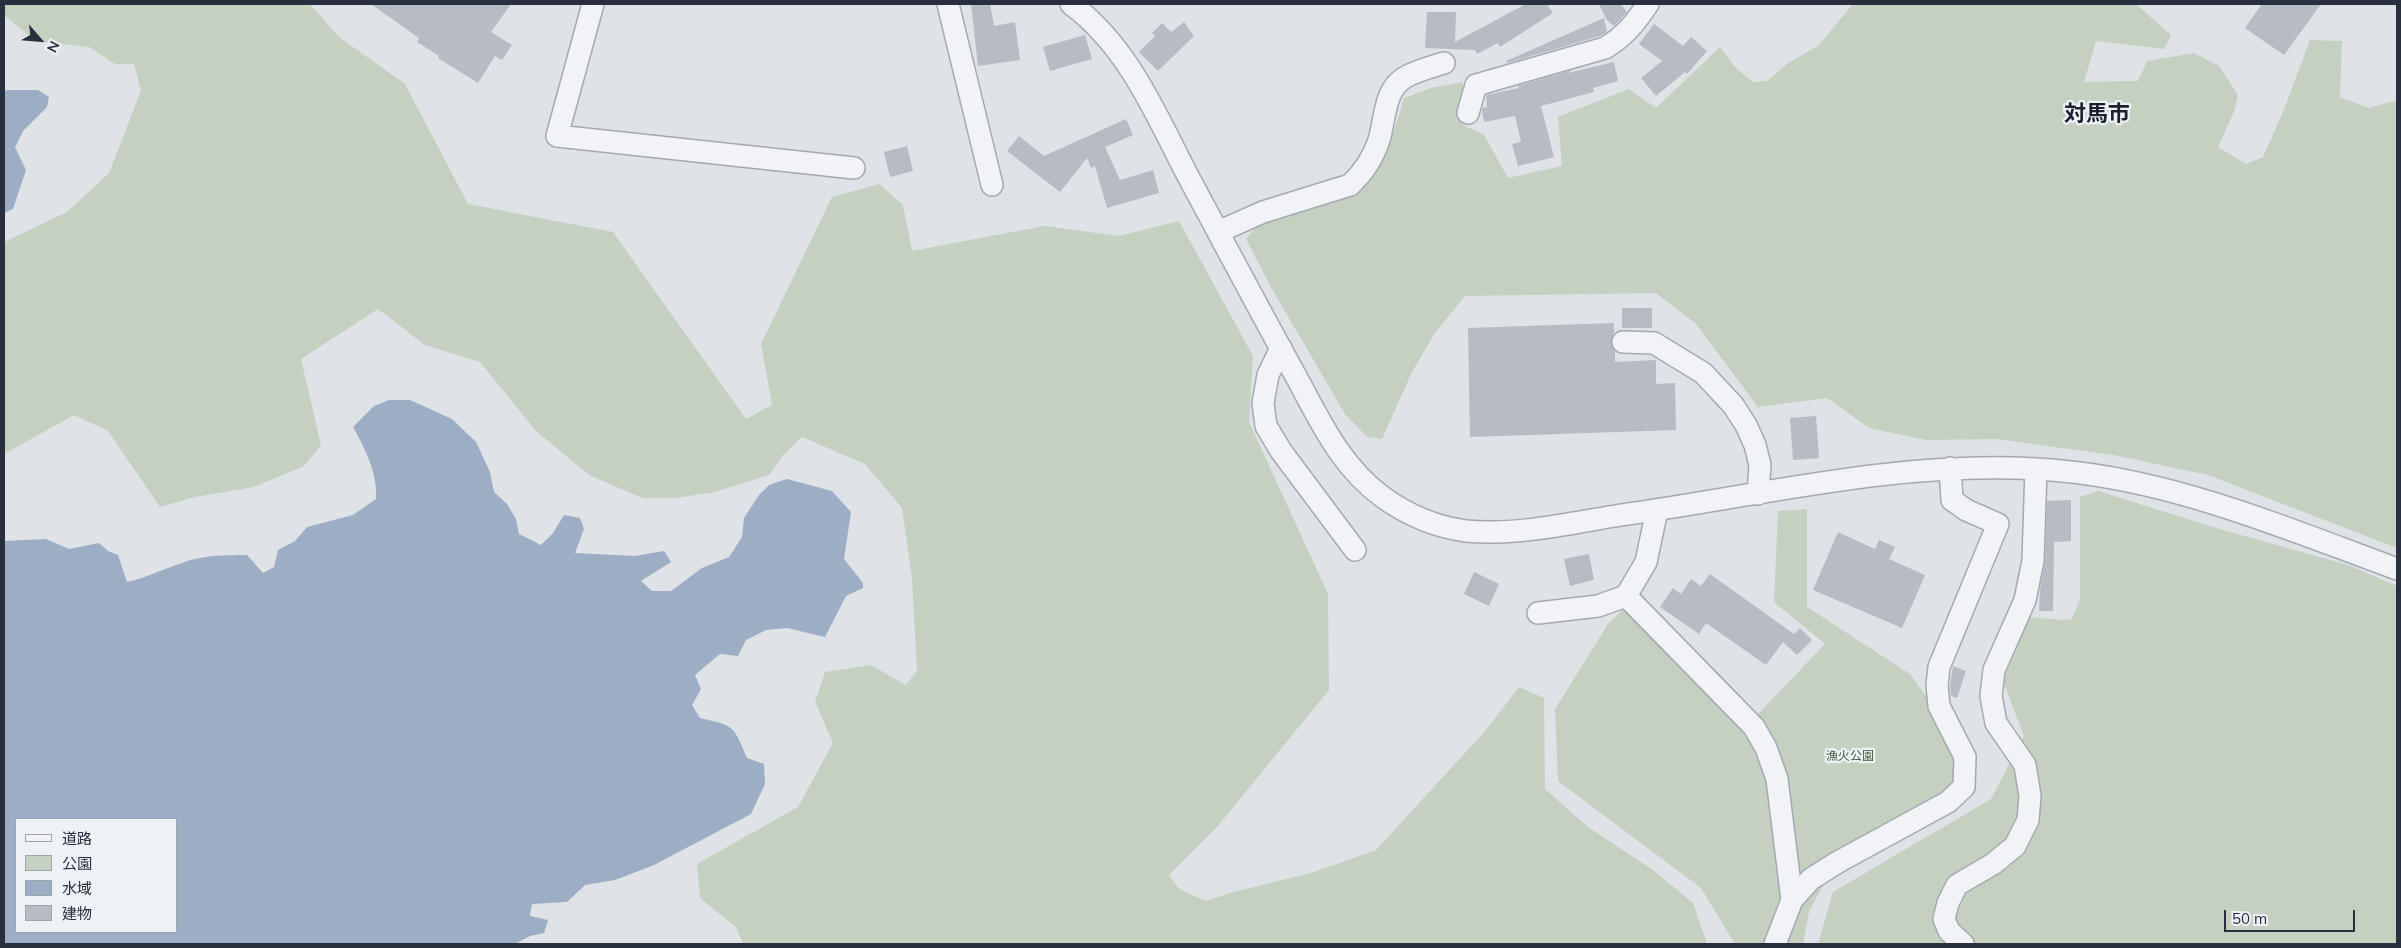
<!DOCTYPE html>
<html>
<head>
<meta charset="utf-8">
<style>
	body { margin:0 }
	#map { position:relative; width:2401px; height:948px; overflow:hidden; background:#dfe2e7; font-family:Mulish,"Noto Sans JP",sans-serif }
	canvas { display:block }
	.frame { position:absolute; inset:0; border:5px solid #282f3e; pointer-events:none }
	.legend { position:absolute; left:15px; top:818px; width:162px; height:115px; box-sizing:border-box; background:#eef1f5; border:1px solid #9fa3ac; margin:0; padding:6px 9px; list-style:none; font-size:15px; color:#282f3e }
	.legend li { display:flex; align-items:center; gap:10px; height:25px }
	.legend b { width:25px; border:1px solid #9fa3ac }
	.north { position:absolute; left:15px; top:15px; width:50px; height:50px; -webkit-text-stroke:4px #eef1f5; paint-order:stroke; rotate:117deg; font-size:14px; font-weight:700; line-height:20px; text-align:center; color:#282f3e }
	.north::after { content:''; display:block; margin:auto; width:18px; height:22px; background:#282f3e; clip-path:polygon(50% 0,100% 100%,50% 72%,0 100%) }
	.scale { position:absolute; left:2224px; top:910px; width:131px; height:22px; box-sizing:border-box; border:2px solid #282f3e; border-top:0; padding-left:6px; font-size:15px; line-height:18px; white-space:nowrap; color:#282f3e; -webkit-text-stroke:4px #eef1f5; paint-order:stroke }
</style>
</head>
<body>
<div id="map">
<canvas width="2401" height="948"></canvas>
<div class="frame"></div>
<ul class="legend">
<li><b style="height:6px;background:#f1f3f6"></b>道路</li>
<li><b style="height:14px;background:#c4d1c0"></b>公園</li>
<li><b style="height:14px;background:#9baec6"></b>水域</li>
<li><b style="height:14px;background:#b6bbc4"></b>建物</li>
</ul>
<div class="north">N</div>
<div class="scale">50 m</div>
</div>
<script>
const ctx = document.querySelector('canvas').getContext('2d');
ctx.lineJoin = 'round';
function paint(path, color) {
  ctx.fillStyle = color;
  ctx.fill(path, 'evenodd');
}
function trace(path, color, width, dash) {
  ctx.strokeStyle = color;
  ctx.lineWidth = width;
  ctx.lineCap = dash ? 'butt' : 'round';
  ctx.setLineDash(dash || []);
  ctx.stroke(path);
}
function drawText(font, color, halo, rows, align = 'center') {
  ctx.font = font + ' Mulish,"Noto Sans JP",sans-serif';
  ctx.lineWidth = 4.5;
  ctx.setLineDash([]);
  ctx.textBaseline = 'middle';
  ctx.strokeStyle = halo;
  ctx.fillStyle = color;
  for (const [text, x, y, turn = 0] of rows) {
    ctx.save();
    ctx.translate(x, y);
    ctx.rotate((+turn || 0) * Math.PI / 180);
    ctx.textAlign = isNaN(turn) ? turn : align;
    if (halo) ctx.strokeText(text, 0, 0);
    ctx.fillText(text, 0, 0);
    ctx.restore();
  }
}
paint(new Path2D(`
	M4,4h306l29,33 66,47 63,120 145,28 133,187 26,-14 -11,-61 71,-147 47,-13 24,21 9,46 132,-25 75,10 60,-15 74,135 -4,66 79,172 1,96 -112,137 -48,48 10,14 27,12 27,-9 78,-19 65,-23 110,-120 33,-43 25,11 1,91 43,38 65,43 40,33 14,41h-964l-7,-17 -36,-29 -3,-34 101,-57 35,-64 -18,-41 10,-30 46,-7 35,20 11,-14 -5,-93 -10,-70 -37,-44 -63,-27 -19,18 -14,20 -54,17 -40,6h-33l-53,-23 -53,-44 -56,-69 -55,-17 -47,-36 -77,50 20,86 -17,21 -50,21 -59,10 -35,10 -52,-76 -34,-16 -70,39v-212l63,-30 42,-39 32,-82 -7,-27h-19l-26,-17 -54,-6 -31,-26z
	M1853,4h283l35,31 -7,14 -68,-8 -12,41 54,-1 9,-20 47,-8 25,13 19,29 -4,17 -16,35 28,17 17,-7 20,-45 27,-72 32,1 -2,56 29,11 28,-8v448l-189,-73 -95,-20 -117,-16 -70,1 -57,-12 -42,-30 -69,9 -62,-83 -40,-31 -191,3 -30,37 -23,39 -30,67 -15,-2 -22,-23 -73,-125 -26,-50c13,-17 19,-16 39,-23 18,-7 47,-10 63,-19 31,-17 47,-66 56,-99l27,-10 32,-6v43l21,10 24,43 54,-12 -4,-49 71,-28 27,19 64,-61 15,20 18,15 14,-1 21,-18 30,-17z
	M2098,491l125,39 125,35 49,21v358h-579l15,-52 158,-93 33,-63 -21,-55 25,-64 35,3 9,-1 8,-20v-102z
	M1807,509v98l103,67 20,28 29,53 -7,53 -126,71 -17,33 -6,32h-68l-34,-56 -143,-107 -3,-72 53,-85 29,-28 119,120 69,-72 -51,-42 4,-91z`), '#c4d1c0');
paint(new Path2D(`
	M8,90h30l11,7 -2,10 -24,24 -8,16 11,23 -13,39 -9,4v-122z
	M389,400h21l42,19 24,23 14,30 4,20 13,12 9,15 3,15 22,11 12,-12 11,-18 16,3 4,11 -9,24 60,3 29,-5 7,11 -30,19 11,10h19l31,-23 27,-11 13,-20 2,-19 15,-23 10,-10 18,-6 45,12 19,21 -7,47 19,24v5l-17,8 -21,41 -38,-9 -21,2 -20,10 -8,16 -18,-2 -25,21 6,14 -9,16 8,13c35,8 33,7 47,40l17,6 1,20 -14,30 -97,51 -39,15 -30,5 -18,17 -35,2 -2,12 18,4 -4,13 -14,3 -15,8h-511v-403l42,-2 23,10 30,-6 9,8 10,4 9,27c19,-4 36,-13 55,-19 21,-8 42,-8 65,-8l16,18 11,-6 4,-17 17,-9 12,-14 46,-12 23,-16c2,-24 -11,-51 -23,-72l21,-21zM16,819h160v113h-160z`), '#9baec6');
paint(new Path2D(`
	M371,4h140l-20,28 21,13 -10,15 -7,-4 -17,27 -40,-25 1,-2 -22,-14 2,-4z
	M971,4h19l4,22 21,-4 5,38 -42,6z
	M1526,4h21l6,9 -53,34 -2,-4 -21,11 -2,-4 -50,-2 2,-36h29l-1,30z
	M1599,4h21l7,8 -13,14 -7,-6z
	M2262,4h59l-37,51 -39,-27z
	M1604,18l3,14 -7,4 -93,27 -1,-2z
	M1184,22l10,14 -36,35 -19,-19 16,-16 -3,-3 10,-10 9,9z
	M1654,24l29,22 8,-9 16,14 -20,23 -2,-2 -29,24 -15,-18 21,-17 -23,-17z
	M1085,35l7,24 -42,12 -7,-24z
	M1614,62l4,19 -25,7 1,4 -53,14 13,51 -36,9 -6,-22 9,-2 -6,-26 -31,6 -2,-11v-3l5,-1 -1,-12 33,-7 -1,-2 54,-16 -4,3z
	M1126,119l7,16 -28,12 15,33 33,-10 6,23 -52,15 -12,-42 -4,2 -4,-10 -27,34 -53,-41 12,-15 25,20z
	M907,146l6,25 -23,6 -6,-25z
	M1622,308h30v20h-30z
	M1614,323v10l-3,9 4,9v11l41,-2v24l19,-1 1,47 -206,7 -2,-109z
	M1816,416l3,42 -26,2 -3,-42z
	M2071,500v41l-17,1 -1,69h-14l1,-21 5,-28 2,-61z
	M1838,532l37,17 4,-9 16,7 -6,12 36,16 -23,53 -89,-38z
	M1589,554l5,26 -24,6 -6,-27z
	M1474,572l25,12 -10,22 -25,-12z
	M1710,574l84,60 6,-6 12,12 -15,15 -14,-13 -17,23 -60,-42 -7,11 -39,-27 13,-19 8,6 10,-15 10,7z
	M1953,666l13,5 -9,27 -6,-2 -1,-11z`), '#b6bbc4');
const minor = new Path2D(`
	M593,4l-36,132 297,32
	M948,4l44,181
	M1071,4c58,43 85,111 118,174 36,67 72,135 109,202 23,43 44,88 86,118 24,17 52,29 82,33 51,5 105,-8 155,-16 137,-19 276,-54 415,-46 125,6 244,57 361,100
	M1468,113l8,-28 129,-37c20,-12 30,-25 43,-44
	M1218,232l45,-20 87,-27c13,-12 23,-27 29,-45 6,-19 5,-50 25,-62 11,-7 27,-11 40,-15
	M1623,342l31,1 49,30 30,32 13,20 9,20 5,20 -2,29
	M1281,348l-13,27 -5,28 3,23 15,25 74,99
	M1626,596l128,131 12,21 11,31 15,121 -17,44
	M1538,613l60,-7 28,-10 20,-34 11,-52
	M1792,900l19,-21 27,-17 110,-60 16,-15 1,-30 -26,-51 -2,-21 2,-18 59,-143 -32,-14 -14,-10 -2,-32
	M1963,944l-14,-13 -5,-12 4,-16 9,-18 36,-21 22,-18 13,-26 2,-24 -5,-31 -29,-42 -5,-27 3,-26 31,-70 8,-39 3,-92`);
trace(minor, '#a4a9b1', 24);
trace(minor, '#f1f3f6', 21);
drawText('12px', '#3b5936', '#eef1f5', [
	["漁火公園",1850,756]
]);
drawText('bold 22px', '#1b202e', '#eef1f5', [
	["対馬市",2097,114]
]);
</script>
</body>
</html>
